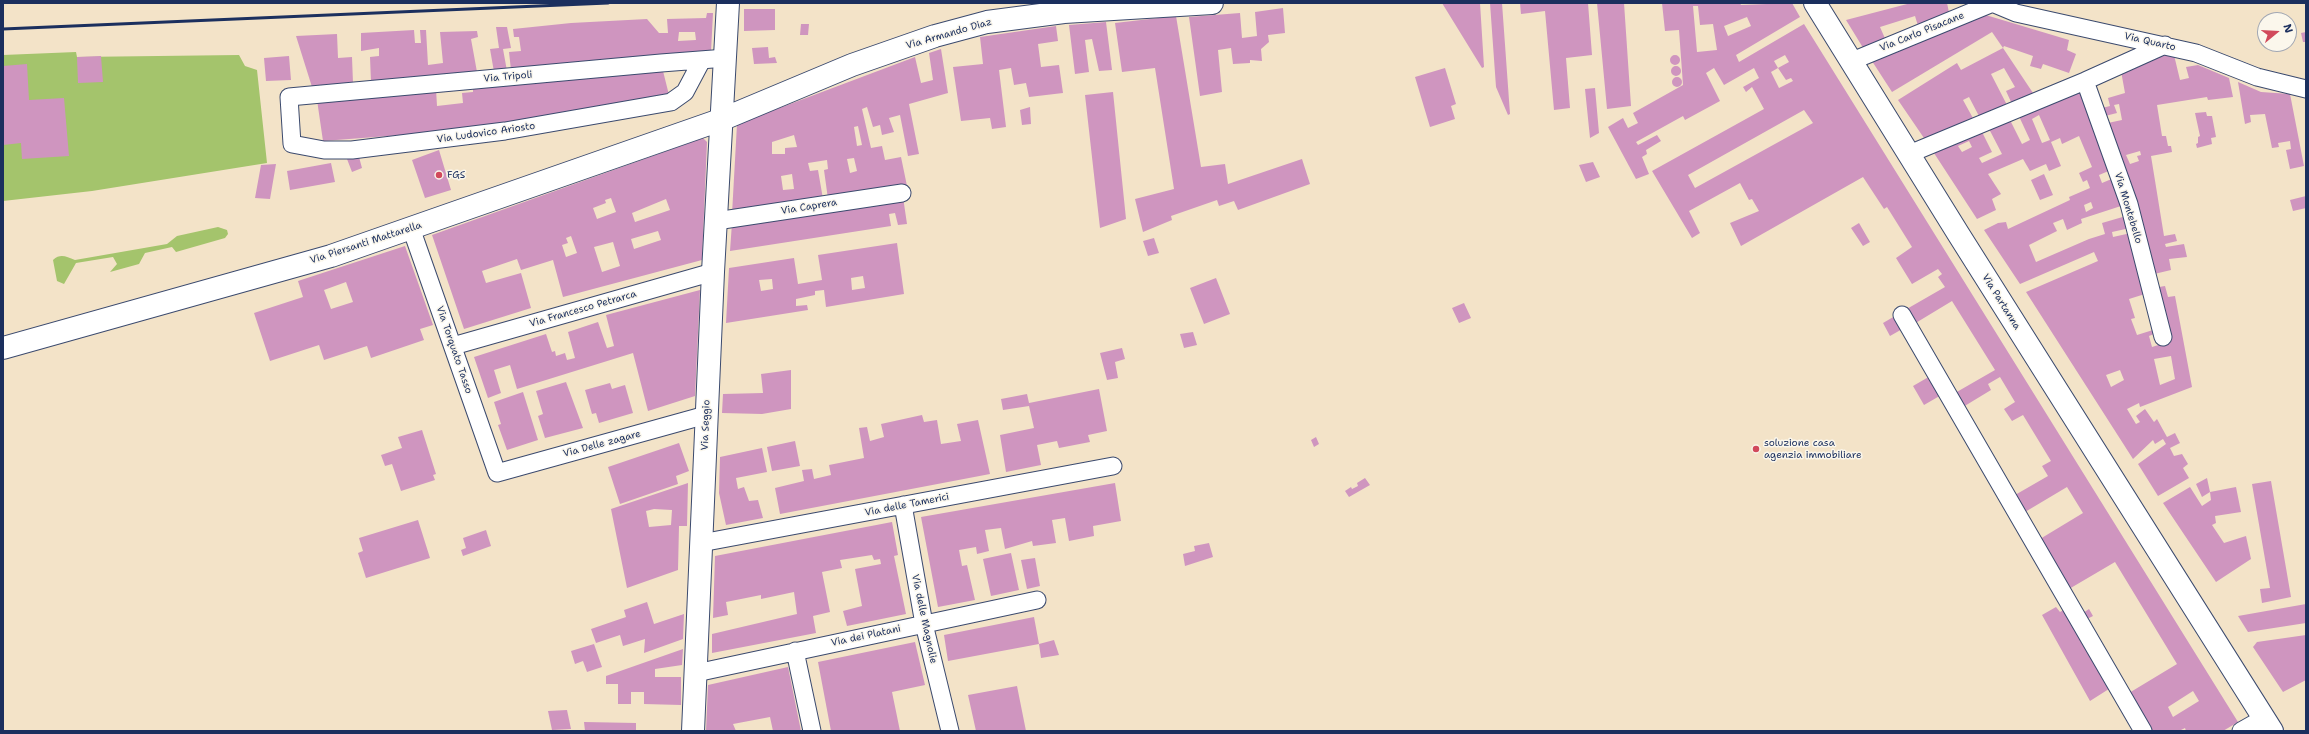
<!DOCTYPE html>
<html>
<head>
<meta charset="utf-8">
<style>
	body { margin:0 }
	#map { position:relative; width:2309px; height:734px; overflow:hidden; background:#f3e3c8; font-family:"Shantell Sans",sans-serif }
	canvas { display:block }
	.frame { position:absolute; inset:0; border:4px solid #1b2f5e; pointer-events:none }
	.north { position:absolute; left:2257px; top:12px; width:40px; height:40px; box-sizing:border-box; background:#fbf7ec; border:1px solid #a1a7b3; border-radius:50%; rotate:72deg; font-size:11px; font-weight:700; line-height:16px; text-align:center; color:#1b2f5e }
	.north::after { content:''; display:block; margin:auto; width:14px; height:18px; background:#d1495b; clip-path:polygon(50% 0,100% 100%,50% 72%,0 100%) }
</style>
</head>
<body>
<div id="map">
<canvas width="2309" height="734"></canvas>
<div class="frame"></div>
<div class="north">N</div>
</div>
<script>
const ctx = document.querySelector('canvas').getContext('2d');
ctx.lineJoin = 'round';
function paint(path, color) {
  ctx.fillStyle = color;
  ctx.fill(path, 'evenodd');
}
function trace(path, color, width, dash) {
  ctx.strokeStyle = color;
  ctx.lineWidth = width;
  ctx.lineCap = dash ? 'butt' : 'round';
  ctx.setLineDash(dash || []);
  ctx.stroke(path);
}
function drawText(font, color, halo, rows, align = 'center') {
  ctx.font = font + ' "Shantell Sans",sans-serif';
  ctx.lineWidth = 3;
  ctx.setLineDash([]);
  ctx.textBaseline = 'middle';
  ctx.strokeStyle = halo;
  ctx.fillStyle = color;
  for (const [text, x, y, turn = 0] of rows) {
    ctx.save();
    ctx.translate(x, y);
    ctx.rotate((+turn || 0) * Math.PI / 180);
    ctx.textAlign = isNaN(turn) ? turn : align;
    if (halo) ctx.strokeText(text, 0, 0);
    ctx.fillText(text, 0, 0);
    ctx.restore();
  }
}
paint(new Path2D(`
	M76,52l1,5 162,-2 6,11 12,4 10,93 -175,28 -89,10v-146z
	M218,227l9,3 1,4 -3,4 -49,14 -4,-5 -27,6 -6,11 -29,8 7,-8 -4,-7 -37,6 -12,21 -7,-3 -4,-21c8,-7 13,-3 22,0l92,-16 10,-8z`), '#a4c46c');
paint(new Path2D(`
	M1442,3h38l4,64 -2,1z
	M1490,3h12l8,111 -2,1 -12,-28z
	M1520,3h68l4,52 -26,3 4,50 -16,2 -9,-99 -24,3z
	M1597,3h27l7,103 -24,3z
	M1662,3h78l1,2 51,-2 8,14 -64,38 3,7 65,-38 434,698 -15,9h-37l-1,-3 -6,3h-28l-22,-38 48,-29 -62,-102 -46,27 -29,-50 43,-26 -16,-26 -42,25 -10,-17 33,-19 -6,-10 9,-5 -28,-46 -11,6 -8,-12 11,-7 -15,-25 -12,7 3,6 -28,17 -8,-14 40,-23 -43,-69 -38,23 -9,-14 40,-23 -7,-10 4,-3 -4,-5 -26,15 -16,-26 16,-11 -25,-40 -3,2 -21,-32 -122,69 -11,-23 29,-12 -7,-12 -3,1 -9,-17 -51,28 11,22 -8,5 -40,-67 112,-62 -12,-22 -6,5 -3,-5 16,-9 -5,-10 -30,17 -10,-17 -8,5 14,28 -35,19 -2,-4 -47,26 2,3 19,-10 4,6 -15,9 1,4 -5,3 7,17 -13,5 -28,-52 15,-9 5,10 10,-5 -5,-10 50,-28 -4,-55 -14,1zM1693,6h5l2,19 13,-1 4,26 -20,2zM1747,17l4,9 -23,10 -4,-10zM1785,55l4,7 -11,6 8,12 5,-2 2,3 -14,7 -8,-16 7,-4 -4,-7zM1804,110l9,13 -118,65 -7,-13zM2193,691l6,10 -26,16 -5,-10z
	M1911,3h36l3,14 -31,12 -4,-13 -35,11 7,16 -22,8 -19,-31z
	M1283,8l2,25 -17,2 1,7 -8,7 1,12 -12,-1v3l-17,1 -2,-16 -13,2 4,42 -22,4 -11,-79 51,-4 2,25 15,-2 -2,-24z
	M744,9h31v21l-31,1z
	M707,13h6l-2,39 -200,18 -2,-18 12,-1 -2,-14h-5l-1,-8 58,-6 76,-4 12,14h9l-1,-14 39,-1zM679,32h16l1,8 -18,1z
	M1979,13l90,27 -2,10 9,4 -7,19 -26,-9 -2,5 -11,-3 3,-10 -29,-10 -1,2 -11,-16 -100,60 -22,-34z
	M1176,16l25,151 24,-3 3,20 74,-25 8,25 -72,26 -4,-9 -15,5 -2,-6 -46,16 1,4 -29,12 -8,-33 39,-10 -19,-121 -33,4 -7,-49z
	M1106,22l6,48 -13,1 -7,-32 -7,1 4,32 -14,2 -6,-49z
	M801,24h8l-1,11h-8z
	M1056,26l2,15 -20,3 3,23 18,-2 4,28 -34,4 -3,-14 -12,2 -3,-17 -12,2 7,57 -14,2 -2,-11 -29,3 -8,-54 30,-3 -3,-27z
	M496,27h11l4,21 -8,1 4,22 -13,1 -4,-23 9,-1z
	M2289,29h3l1,11h-4z
	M414,30l1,13h6l-1,-13h6l2,35 15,-2 -3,-31 37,-1 1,6 -7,2 6,33 -106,10 -1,-25 9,-1v-8l-18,3v-18z
	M2306,32v10h-3l-2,-9z
	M337,34l1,24 14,-1 1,26 -41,4 -16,-51z
	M768,47l1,11 6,-1 2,6 -23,1 -2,-16z
	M2003,48l32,48 -23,8 -6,-13 9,-4 -11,-19 -13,6 16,31 -27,13 -11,-21 -6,3 11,20 -48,21 -28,-41 59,-37 4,7z
	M941,49l7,44 -39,11 10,50 -11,2 -8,-41 -11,3 5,14 -12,3 -2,-10 -7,2 -6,-20 -5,2 9,39 11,-2 3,14 16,-3 6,29 -79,13 -4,-29 4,-1 -1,-9 -19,3 2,8 8,-1 5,29 -91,15 5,-90 178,-67 6,26 12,-3 -4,-27zM858,126l4,19 -5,1 -3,-19zM794,135l3,12 -12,1v6h-13v-12zM854,158l3,13 -7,2 -3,-14zM792,174l2,15 -11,1 -2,-14z
	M2166,53l8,2 6,25 9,-2 -3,-11 12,-2 31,13 4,19 -25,3 -1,-3 -50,8 5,31h4l2,10h3l1,6 -21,4 13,80 11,-2 2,7 -12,3 1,3 18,-3 3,13 -18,2 2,11 -21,5 -47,-151 19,-4 -3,-16 -5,1 3,8 -16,4 -3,-8 12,-3 -2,-8 17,-5 -4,-22zM2140,151l1,4 -4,1 2,5 -9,3 -4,-9z
	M1670 60a5 5 0 1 1 10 0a5 5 0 1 1-10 0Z
	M101,56l2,26 -25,1 -1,-26z
	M289,56l2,24 -25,1 -2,-23z
	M27,64l2,36 35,-2 5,58 -47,3 -1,-16 -18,2v-79z
	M1671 71a5 5 0 1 1 10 0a5 5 0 1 1-10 0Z
	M662,67l7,28 -202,35 -144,11 -6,-41 119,-11 1,17 26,-3 -1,-10 11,-1v-6z
	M1445,68l11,36 -5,2 4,13 -25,8 -15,-50z
	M1672 82a5 5 0 1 1 10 0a5 5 0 1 1-10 0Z
	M2238,82l23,10 29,2 14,72 -14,3 -4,-19 5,-1 -1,-8 -12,2 1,4 -7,1 -7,-34 -15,1 1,7 -6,2z
	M1595,88l4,45 -9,5 -5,-49z
	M2078,88l33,82 -12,5 3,8 12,-5 7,28 -40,13 1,4 -15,7 -4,-11 -10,4 4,8 -28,14 7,17 53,-23 16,-5 -3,-11 24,-7 4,12 -18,4 1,5 18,-4 14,61 -16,5 6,19 -4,1 6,16 16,-5 1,4 -5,2 3,11 16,-5 -15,-54 12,-2 3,11 7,-1 17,91 -52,20 -1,-4 -12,6 9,15 4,-2 -4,-6 9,-7 9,13 3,-3 10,18 8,-4 5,10 -10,5 4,8 8,-2 6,10 -5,4 6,10 -31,18 -20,-32 28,-20 -3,-5 -8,5 -2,-4 -20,19 -107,-167 72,-31 -4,-9 -74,32 -36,-54 14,-7 8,-1 2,7 62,-29 -1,-3 21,-9 -3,-8 -4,2 -4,-9 13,-6 -13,-31 -17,8 -2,-6 -9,4 10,24 -12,5 -3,-7 -16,7 -7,-12 -35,15 13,20 -9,5 4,11 -19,9 -45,-69 48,-22 12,24 -13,6 3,5 20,-9 -15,-29 21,-9 14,28 8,-4 -13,-28zM2039,115l11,25 -8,3 -10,-24zM1969,141l3,6 -10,5 -4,-6zM2091,202l2,6 -7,4 -2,-7zM2171,356l4,23 -15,6 -6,-26zM2120,370l4,10 -13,7 -5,-12z
	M1113,92l13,127 -26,9 -15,-133z
	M1030,107l1,17 -9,1 -2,-15z
	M2206,112l1,4h5l4,21 -5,1 1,6 -15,4 -1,-4 2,-1v-6l2,-1 -5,-23z
	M703,138l4,4 -5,118 -139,37 -10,-37 -32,10 -4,-11 -35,12 4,12 35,-10 10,35 -67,21 -32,-94zM611,198l5,14 -19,7 -4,-11 13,-5 -1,-3zM666,199l4,11 -35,12 -3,-9zM658,231l3,9 -27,9 -3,-10zM571,236l6,17 -11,4 -4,-12 6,-2 -2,-5zM613,242l7,24 -18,6 -8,-25z
	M439,150l12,40 -26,8 -13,-38z
	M359,157l3,11 -10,4 -5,-13z
	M1593,162l7,15 -14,5 -7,-17z
	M331,163l4,19 -45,8 -3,-19z
	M276,164l-6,35 -15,-1 6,-33z
	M2044,174l9,21 -13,5 -9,-20z
	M2306,196v12l-13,3 -3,-11z
	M903,197l4,27 -9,1 -3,-12 -6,1 2,12 -161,25 2,-28z
	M1859,223l11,19 -7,4 -12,-18z
	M1154,238l5,15 -11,3 -5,-15z
	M897,243l7,51 -78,13 -2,-17 -9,1v4l-19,4v7l11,-1 1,5 -82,13 3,-55 65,-10 4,26 24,-4 -4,-25zM863,276l2,12 -13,2 -1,-12zM772,279l1,10 -12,2 -2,-11z
	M405,246l28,79 -13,4 4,11 -53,18 -4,-12 -43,14 -5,-15 -49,16 -16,-48 49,-16 -5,-16zM346,282l7,20 -22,7 -7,-19z
	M1216,278l14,36 -26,10 -14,-36z
	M700,290l-5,106 -47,15 -15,-58 -116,36 -7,-24 -16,5 7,23 -13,5 -14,-41 72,-23 6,18 3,-1 1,5 9,-3 2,7 8,-2 -7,-26 30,-10 9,26 7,-2 -8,-31z
	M1464,303l7,15 -12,5 -7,-15z
	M1895,316l9,12 -14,8 -7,-13z
	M1193,332l4,13 -13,3 -4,-14z
	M1122,348l3,11 -10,3 3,16 -11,2 -7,-27z
	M791,370v39l-29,5 -40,-1 1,-19 40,-1 -2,-19z
	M1932,375l11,19 -19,11 -11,-19z
	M566,382l17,46 -38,10 -7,-22 5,-2 -7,-23z
	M610,383l2,6 13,-4 8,28 -34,10 -3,-10 -4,1 -7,-24z
	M1099,389l8,42 -19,4 2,7 -31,6 -2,-7 -20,4 4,20 -35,7 -6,-37 34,-7 -5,-22 -26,4 -2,-11 26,-5 2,9z
	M523,392l15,48 -31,10 -9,-25 3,-1 -7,-22z
	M922,415l2,7 13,-2 4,24 20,-3 -4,-17 21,-4 12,54 -210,40 -5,-26 29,-7 -2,-11 10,-1 2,10 17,-4 -2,-10 35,-7 -5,-30 8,-1 3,14 14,-4 -3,-13z
	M422,430l14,44 -3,1 2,5 -34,11 -9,-27 -7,2 -4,-11 21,-7 -4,-11z
	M1316,437l3,7 -5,3 -3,-7z
	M795,441l5,25 -28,5 -5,-24z
	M679,443l10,28 -13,5 2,8 -58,20 -12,-37z
	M762,448l5,24 -31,6 2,11 6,-2 5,14 9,-1 5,18 -37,7 -7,-32 1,-36z
	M1365,478l5,7 -21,12 -4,-6 6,-4 1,2 6,-3 -1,-3z
	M2207,478l3,14 -8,5 -6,-13z
	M2271,481l20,116 -29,6 -2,-14 10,-1 -18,-104z
	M688,483l-1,43h-8l-1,44 -51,18 -16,-79zM654,509l18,1 -1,15 -22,2 -3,-16z
	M1115,483l6,38 -28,5 1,10 -25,5 -4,-23 -13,2 4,23 -23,3 -1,-5 -27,8 -4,-21 -16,2 4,21 -12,3 -1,-7 -17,3 3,16 5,-1 8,35 -37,7 -17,-90z
	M2190,487l12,19 9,-6 -1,-8 26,-5 5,25 -26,4 1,7 -4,2 12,18 22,-7 5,23 -35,23 -53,-79z
	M418,520l12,38 -64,20 -8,-25 5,-2 -4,-13z
	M892,522l6,33 -4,1 12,58 -59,12 -4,-15 19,-5 -7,-37 26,-5 -1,-5 -6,1 -2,-5 -32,5 2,8 -20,4 8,40 -17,4 3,17 -104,20v-19l85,-20 -3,-22 -33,7v-4l-35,7 2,13 -15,3 2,-62z
	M486,530l5,16 -28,10 -2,-6 5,-2 -3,-10z
	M1209,543l4,14 -28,9 -2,-12 12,-3 -1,-5z
	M1011,553l8,37 -28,6 -8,-37z
	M1035,558l5,28 -13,3 -6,-29z
	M647,602l7,22 30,-10 -1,25 -39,14 1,-14 -22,7 -3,-11 -24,8 -5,-14 35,-12 -2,-7z
	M2306,604v19l-58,9 -10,-16z
	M2056,607l4,5 7,-4 45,79 -22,14 -48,-86z
	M2089,609l4,7 -6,3 -4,-6z
	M1034,617l5,27 -91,17 -4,-26z
	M2306,635v45l-23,12 -30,-45 4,-5z
	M1054,640l5,15 -18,3 -2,-14z
	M915,642l10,43 -33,7 8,39h-69l-13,-69z
	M594,644l8,23 -15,5 -4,-11 -8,3 -4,-13z
	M683,649l-1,16 -27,4v8h26v28l-37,-1v-12h-13v12h-13v-20h-12v-8z
	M788,667l13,64h-28l-3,-14 -37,7 3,7h-30l2,-46z
	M1017,686l9,45h-50l-8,-36z
	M567,710l4,19 -19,1 -4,-19z
	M584,722l52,1v8h-51z`), '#cf95bf');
const minor = new Path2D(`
	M1992,3l24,10 180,40 61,24 49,12
	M702,60l-17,32 -14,10 -166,29 -153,19h-28l-32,-6 -3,-47 372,-34 65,-5
	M1852,61l141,-58
	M2085,81l44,123 34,133
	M1909,154l176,-73 80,-36
	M716,221l186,-28
	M411,228l86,245 209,-58
	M1902,315l241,416
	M453,346l260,-74
	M903,505l21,119 26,107
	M701,543l412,-77
	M795,651l17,80
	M696,673l341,-73
	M2241,731l23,-13`);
const tertiary = new Path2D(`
	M1815,3l144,232 313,496
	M3,348l328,-92 392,-137 129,-54 83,-29 52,-14 77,-10 148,-9
	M693,731l20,-459 15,-269`);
trace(minor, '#3b4a6e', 19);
trace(tertiary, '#3b4a6e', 24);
trace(minor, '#fff', 17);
trace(tertiary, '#fff', 22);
trace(new Path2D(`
	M3,29l605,-26`), '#1b2f5e', 3);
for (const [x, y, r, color] of [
	[439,175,4,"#d1495b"],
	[1756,449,4,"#d1495b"]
]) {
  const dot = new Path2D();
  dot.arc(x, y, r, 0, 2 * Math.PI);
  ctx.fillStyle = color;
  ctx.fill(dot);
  trace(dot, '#fbf7ec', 1.5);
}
drawText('10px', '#1b2f5e', '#fbf7ec', [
	["Via Carlo Pisacane",1922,32,-22],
	["Via Armando Diaz",949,34,-16],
	["Via Quarto",2150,42,13],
	["Via Tripoli",508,77,-5],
	["Via Ludovico Ariosto",486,133,-8],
	["Via Caprera",809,207,-9],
	["Via Montebello",2128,208,73],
	["Via Piersanti Mattarella",366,243,-18],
	["Via Partanna",2001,302,58],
	["Via Francesco Petrarca",583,309,-16],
	["Via Torquato Tasso",454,350,71],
	["Via Seggio",706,425,-88],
	["Via Delle zagare",602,444,-15],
	["Via delle Tamerici",907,505,-11],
	["Via delle Magnolie",924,619,78],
	["Via dei Platani",866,636,-12]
]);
drawText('10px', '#1b2f5e', '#fbf7ec', [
	["FGS",447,175],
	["soluzione casa",1764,443],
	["agenzia immobiliare",1764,455]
], 'left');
</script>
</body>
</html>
